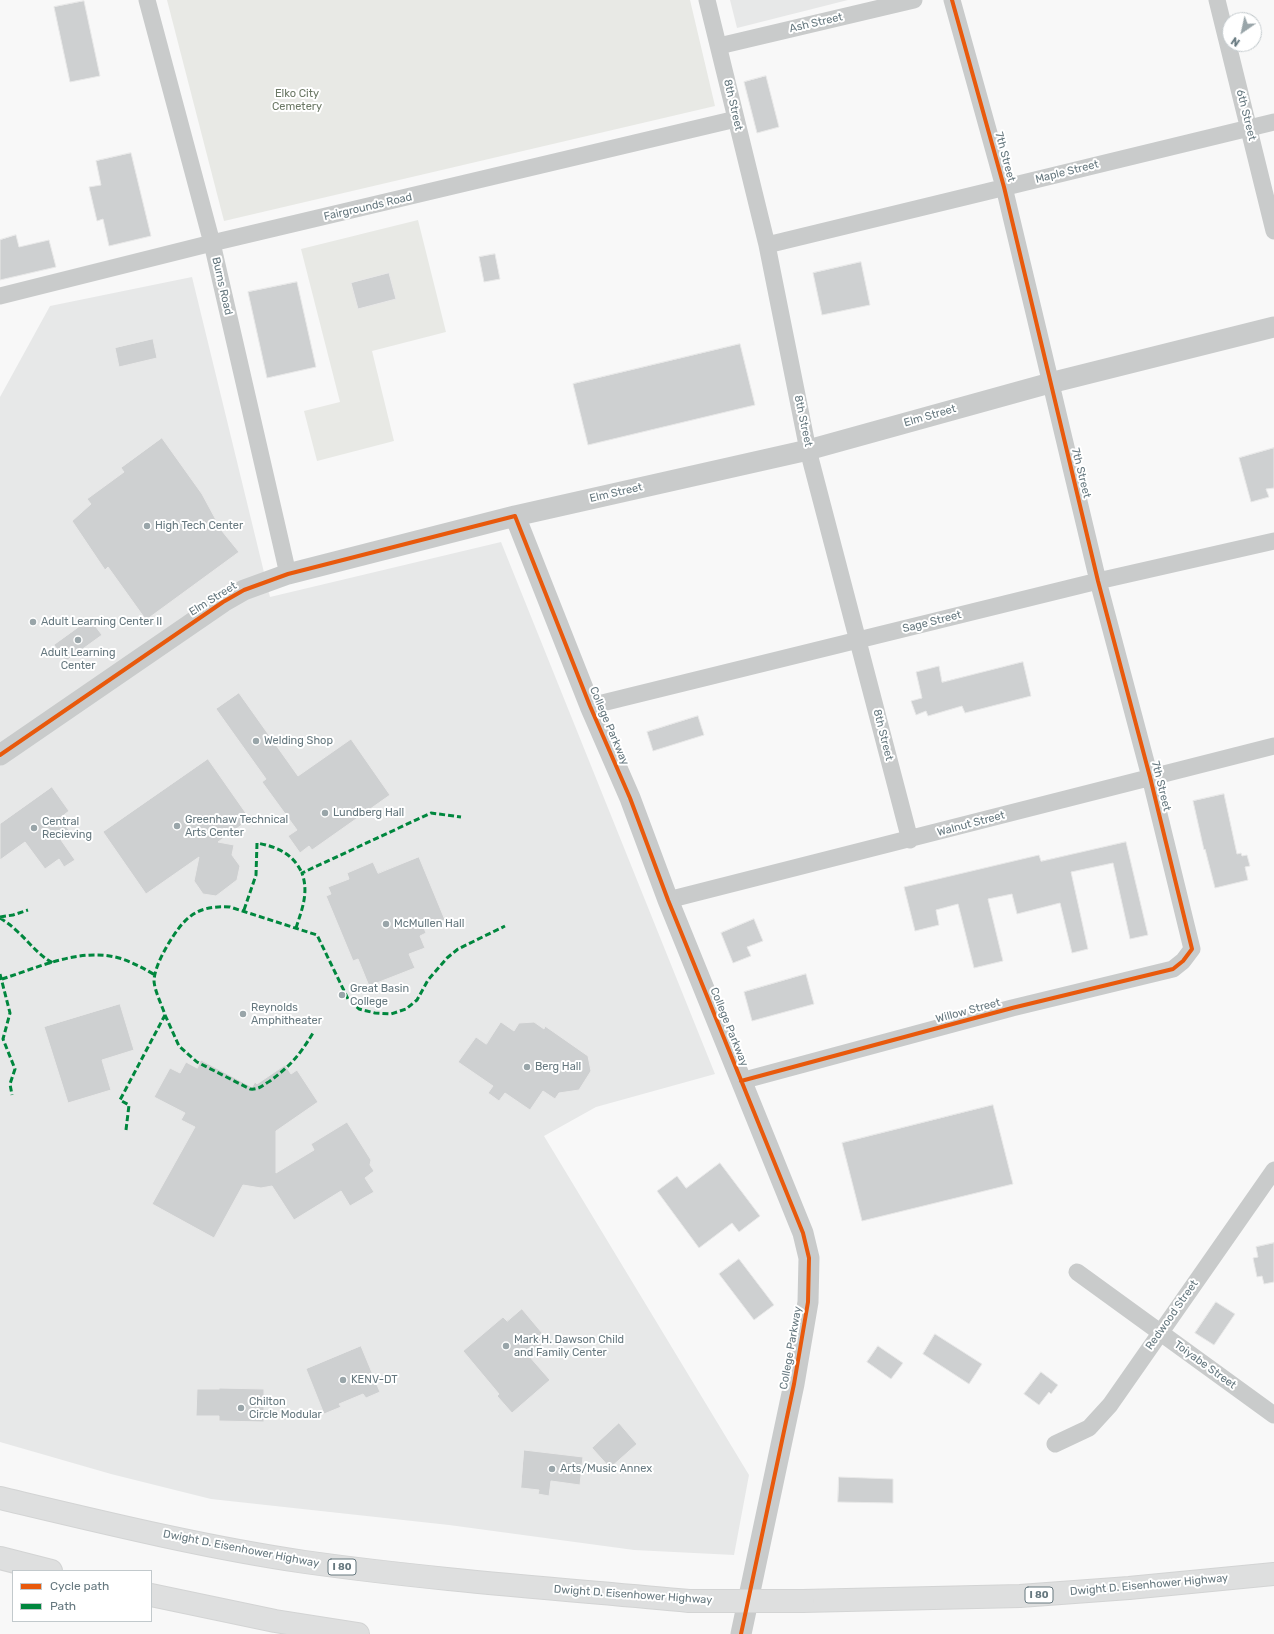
<!DOCTYPE html>
<html>
<head>
<meta charset="utf-8">
<style>
	body { margin:0 }
	#map { position:relative; width:1274px; height:1634px; overflow:hidden; background:#f8f8f8; font-family:Rubik,sans-serif }
	canvas { display:block }
	.legend { position:absolute; left:12px; top:1570px; width:140px; height:52px; box-sizing:border-box; background:#fff; border:1px solid #c2c9cc; margin:0; padding:5px 7px; list-style:none; font-size:12px; color:#66787f }
	.legend li { display:flex; align-items:center; gap:8px; height:20px }
	.legend b { width:20px; border:1px solid #c2c9cc }
	.north { position:absolute; left:1222px; top:12px; width:40px; height:40px; box-sizing:border-box; background:#fff; border:1px solid #c2c9cc; border-radius:50%; rotate:214deg; font-size:11px; font-weight:700; line-height:16px; text-align:center; color:#66787f }
	.north::after { content:''; display:block; margin:auto; width:14px; height:18px; background:#99a5a9; clip-path:polygon(50% 0,100% 100%,50% 72%,0 100%) }
</style>
</head>
<body>
<div id="map">
<canvas width="1274" height="1634"></canvas>
<ul class="legend">
<li><b style="height:5px;background:#e8590c"></b>Cycle path</li>
<li><b style="height:5px;background:#00873e"></b>Path</li>
</ul>
<div class="north">N</div>
</div>
<script>
const ctx = document.querySelector('canvas').getContext('2d');
ctx.lineJoin = 'round';
function paint(path, color) {
  ctx.fillStyle = color;
  ctx.fill(path, 'evenodd');
}
function trace(path, color, width, dash) {
  ctx.strokeStyle = color;
  ctx.lineWidth = width;
  ctx.lineCap = dash ? 'butt' : 'round';
  ctx.setLineDash(dash || []);
  ctx.stroke(path);
}
function drawText(font, color, halo, rows, align = 'center') {
  ctx.font = font + ' Rubik,sans-serif';
  ctx.lineWidth = 4;
  ctx.setLineDash([]);
  ctx.textBaseline = 'middle';
  ctx.strokeStyle = halo;
  ctx.fillStyle = color;
  for (const [text, x, y, turn = 0] of rows) {
    ctx.save();
    ctx.translate(x, y);
    ctx.rotate((+turn || 0) * Math.PI / 180);
    ctx.textAlign = isNaN(turn) ? turn : align;
    if (halo) ctx.strokeText(text, 0, 0);
    ctx.fillText(text, 0, 0);
    ctx.restore();
  }
}
paint(new Path2D(`
	M730,0h118l-111,28z
	M192,277l78,320 231,-55 214,532 -119,33 -52,29 205,339 -15,80 -100,-5 -185,-25 -238,-26 -100,-25 -111,-32v-1045l50,-91z`), '#e7e8e8');
paint(new Path2D(`
	M167,0h523l25,106 -491,115z
	M418,220l28,112 -74,19 22,90 -77,20 -13,-50 36,-9 -39,-153z`), '#e8e9e5');
const building = new Path2D(`
	M84,1l16,75 -30,6 -16,-75z
	M766,76l13,51 -22,6 -13,-51z
	M131,153l20,83 -42,10 -6,-27 -6,2 -8,-34 12,-2 -5,-24z
	M16,235l3,12 30,-7 7,27 -56,13v-40z
	M495,254l5,25 -16,3 -5,-25z
	M861,262l9,43 -48,10 -9,-42z
	M389,273l7,26 -38,10 -7,-26z
	M297,282l19,85 -49,11 -19,-86z
	M153,339l4,19 -38,9 -4,-19z
	M740,344l15,61 -167,40 -15,-61z
	M162,438l40,56 20,37 17,21 -93,68 -38,-53 -3,3 -33,-49 19,-17 -4,-5 37,-27 -3,-4z
	M1274,448v40l-8,1 3,8 -18,5 -12,-44z
	M90,619l12,16 -36,26 -12,-16z
	M1023,662l8,34 -66,17 -3,-7 -34,10 -2,-5 -10,4 -5,-14 11,-3 -6,-26 23,-6 3,16z
	M239,693l59,83 53,-37 39,56 -78,55 -3,-4 -9,7 -12,-17 9,-6 -35,-48 4,-3 -50,-70z
	M698,716l6,19 -51,16 -6,-19z
	M208,759l42,60 -32,23 16,3 -2,10 8,11 -3,14 -21,16 -13,-2 -9,-13 5,-24 -53,37 -43,-62z
	M52,787l17,24 -9,7 11,15 -10,7 14,20 -11,7 -5,-8 -14,10 -20,-27 -25,18v-36z
	M1224,794l13,60 4,-1 1,3 5,-1 3,11 -5,1 3,13 -33,8 -10,-39 -1,1 -11,-49z
	M1126,842l22,93 -18,4 -17,-76 -42,9 17,77 -16,4 -12,-50 -43,11 -5,-20 -24,5 15,62 -29,7 -16,-64 -22,6 3,15 -24,6 -11,-44 135,-32 2,6z
	M419,857l26,63 -21,8 2,5 -6,3 5,12 -16,6 6,14 -46,18 -11,-27 -5,2 -27,-65 5,-2 -3,-7 21,-8 -2,-6 26,-11 5,11z
	M754,919l9,22 -16,6 4,9 -18,7 -12,-30z
	M806,974l8,30 -62,17 -8,-29z
	M120,1004l14,46 -32,10 9,30 -43,13 -24,-76z
	M501,1022l13,9 5,-8 15,-1 10,7 1,-3 43,30 3,15 -12,19 -20,3 -4,6 -12,-8 -13,19 -25,-17 -6,8 -11,-8 5,-7 -35,-24 18,-25 10,7z
	M201,1060l51,27 3,-5 2,2 28,-19 6,9 6,-4 21,32 -42,29v42l38,-23 -3,-6 36,-22 24,38 -1,5 4,6 -9,7 9,14 -24,14 -9,-15 -47,29 -22,-34 -11,2 -18,-3 -29,53 -62,-34 43,-77 -14,-7 4,-7 -31,-16 16,-29 10,5 6,-11 11,6z
	M993,1105l20,79 -151,37 -20,-78z
	M720,1163l40,53 -21,16 -7,-9 -33,25 -42,-57 20,-15 9,12z
	M1274,1243v39l-10,2 -2,-8 -5,1 -4,-19 5,-1 -2,-10z
	M739,1259l35,46 -20,15 -35,-46z
	M1216,1302l19,12 -21,31 -19,-12z
	M522,1309l26,31 -19,16 21,24 -38,33 -15,-17 2,-2 -36,-43 40,-34 4,4z
	M935,1334l47,30 -13,20 -46,-30z
	M361,1346l19,46 -14,6 -3,-4 -24,10 2,3 -17,7 -18,-45z
	M878,1346l25,17 -12,16 -24,-17z
	M1041,1372l17,13 -7,9 -2,-2 -10,13 -15,-11z
	M219,1388l45,1v33l-45,-1v-5h-23l1,-27h22z
	M619,1423l18,21 -27,24 -18,-20z
	M524,1450l59,7 -3,28 -29,-4 -2,15 -11,-2 1,-4 -18,-2z
	M839,1477l54,2v24l-55,-1z`);
paint(building, '#ced0d1');
trace(building, '#e8e8e8', 1);
const motorway = new Path2D(`
	M0,1498c101,24 203,49 305,64 128,18 256,27 384,39
	M0,1558l51,13
	M151,1595l124,26 83,13
	M803,1601l217,-5 109,-8 145,-14`);
trace(motorway, '#d3d4d4', 24);
trace(new Path2D(`
	M147,0l65,243 76,331
	M707,0l60,245 41,205 102,390
	M1217,0l57,231
	M719,46l195,-46
	M767,245l507,-123
	M0,296l212,-53 524,-124
	M590,706l508,-125 176,-40
	M668,900l606,-154
	M741,1081l271,-73 161,-39 10,-8 9,-12 -42,-172 -52,-196 -94,-394 -52,-187
	M1077,1272l197,143
	M1055,1444l34,-16 21,-23 164,-235`), '#c9cbcb', 17);
trace(new Path2D(`
	M515,516l75,190 40,92 38,102 135,333 6,25 -1,44 -14,82 -53,250
	M0,755l223,-153 21,-12 44,-16 227,-58 293,-66 242,-67 224,-56`), '#c9cbcb', 21);
trace(motorway, '#dedfdf', 22);
const motorwayBridge = new Path2D(`
	M689,1601h114`);
trace(motorwayBridge, '#d3d4d4', 24, []);
trace(motorwayBridge, '#dedfdf', 22);
trace(new Path2D(`
	M244,910l12,-35 1,-32c21,4 36,11 45,30
	M0,917l13,-2 15,-5
	M0,918c6,4 12,8 18,14 12,11 20,23 35,31
	M296,928c6,-19 13,-35 6,-55l129,-60 30,4
	M0,974l10,39 -7,26 12,30 -5,15 2,11
	M2,979c35,-11 78,-32 117,-21 13,4 24,10 36,17
	M165,1015l14,31 18,16 53,27c9,1 13,-4 20,-8 21,-16 29,-25 43,-48
	M126,1130l3,-25 -9,-5 45,-85c-3,-10 -11,-25 -11,-35 1,-12 8,-25 13,-34 17,-28 28,-41 63,-39l87,28 31,64 11,10 16,4 16,1 15,-5 11,-9 11,-20 19,-22 11,-9 47,-23`), '#00873e', 3, [6, 3]);
trace(new Path2D(`
	M0,755l223,-153 21,-12 44,-16 227,-58 75,190 40,92 38,102 135,333 6,25 -1,44 -14,82 -53,250
	M741,1081l271,-73 161,-39 10,-8 9,-12 -42,-172 -52,-196 -94,-394 -52,-187`), '#e8590c', 4);
for (const [x, y, r, color] of [
	[147,526,4,"#99a5a9"],
	[33,622,4,"#99a5a9"],
	[78,640,4,"#99a5a9"],
	[256,741,4,"#99a5a9"],
	[325,813,4,"#99a5a9"],
	[177,826,4,"#99a5a9"],
	[34,828,4,"#99a5a9"],
	[386,924,4,"#99a5a9"],
	[342,995,4,"#99a5a9"],
	[243,1014,4,"#99a5a9"],
	[527,1067,4,"#99a5a9"],
	[506,1346,4,"#99a5a9"],
	[343,1380,4,"#99a5a9"],
	[241,1408,4,"#99a5a9"],
	[552,1469,4,"#99a5a9"]
]) {
  const dot = new Path2D();
  dot.arc(x, y, r, 0, 2 * Math.PI);
  ctx.fillStyle = color;
  ctx.fill(dot);
  trace(dot, '#fff', 1.5);
}
for (const [x, y, w] of [
	[342,1567,28],
	[1039,1595,28]
]) {
  const box = new Path2D();
  box.roundRect(x - w / 2, y - 8, w, 16, 3);
  ctx.fillStyle = '#fff';
  ctx.fill(box);
  trace(box, '#66787f', 1);
}
drawText('bold 10px', '#66787f', null, [
	["I 80",342,1567],
	["I 80",1039,1595]
]);
drawText('11px', '#66787f', '#fff', [
	["Ash Street",816,23,-13],
	["8th Street",733,105,77],
	["6th Street",1246,115,76],
	["7th Street",1005,157,75],
	["Maple Street",1067,172,-14],
	["Fairgrounds Road",368,207,-13],
	["Burns Road",222,286,77],
	["Elm Street",930,416,-16],
	["8th Street",803,421,78],
	["7th Street",1081,473,76],
	["Elm Street",616,493,-13],
	["Elm Street",213,599,-32],
	["Sage Street",932,622,-14],
	["College Parkway",609,726,67],
	["8th Street",883,735,76],
	["7th Street",1161,786,76],
	["Walnut Street",971,824,-15],
	["Willow Street",968,1011,-15],
	["College Parkway",729,1027,68],
	["Redwood Street",1172,1315,-55],
	["College Parkway",791,1348,-80],
	["Toiyabe Street",1205,1365,36],
	["Dwight D. Eisenhower Highway",241,1549,11],
	["Dwight D. Eisenhower Highway",1149,1585,-5],
	["Dwight D. Eisenhower Highway",633,1595,4]
]);
drawText('11px', '#6b7865', '#fff', [
	["Elko City",297,94],
	["Cemetery",297,107]
]);
drawText('11px', '#66787f', '#fff', [
	["High Tech Center",155,526],
	["Adult Learning Center II",41,622],
	["Adult Learning",78,653,"center"],
	["Center",78,666,"center"],
	["Welding Shop",264,741],
	["Lundberg Hall",333,813],
	["Greenhaw Technical",185,820],
	["Arts Center",185,833],
	["Central",42,822],
	["Recieving",42,835],
	["McMullen Hall",394,924],
	["Great Basin",350,989],
	["College",350,1002],
	["Reynolds",251,1008],
	["Amphitheater",251,1021],
	["Berg Hall",535,1067],
	["Mark H. Dawson Child",514,1340],
	["and Family Center",514,1353],
	["KENV-DT",351,1380],
	["Chilton",249,1402],
	["Circle Modular",249,1415],
	["Arts/Music Annex",560,1469]
], 'left');
</script>
</body>
</html>
